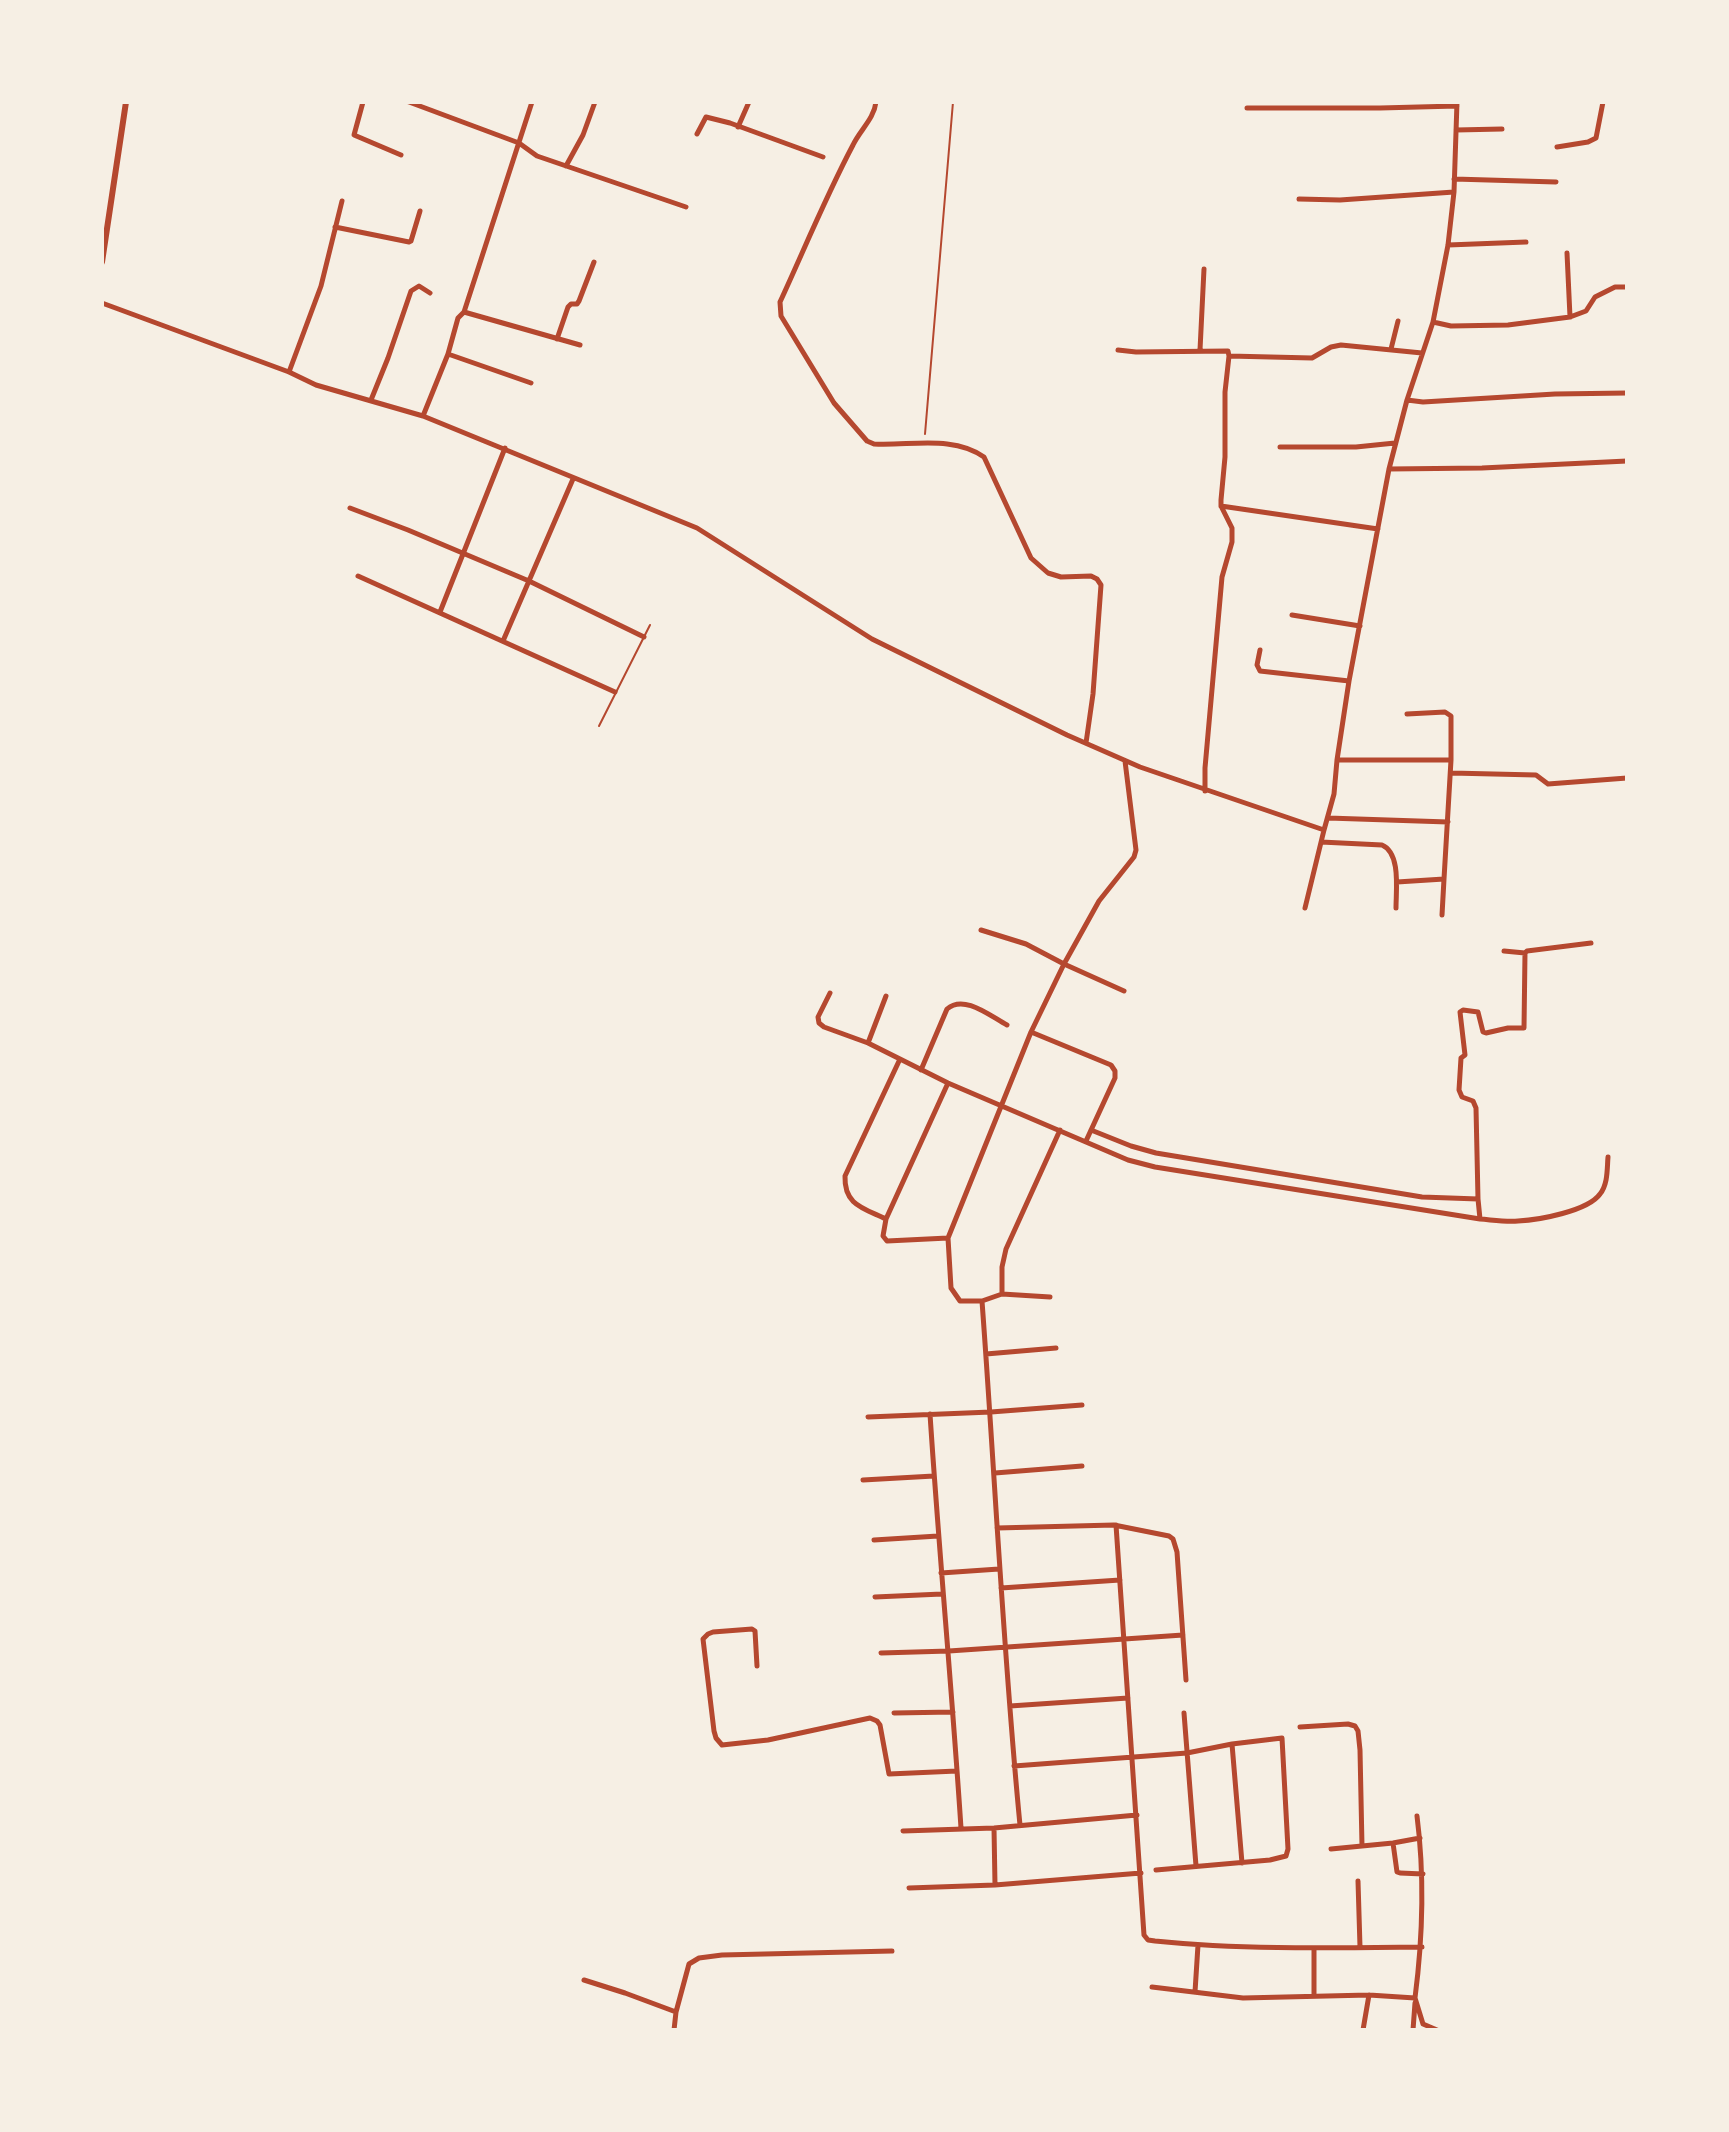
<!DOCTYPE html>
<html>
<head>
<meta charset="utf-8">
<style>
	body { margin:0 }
	#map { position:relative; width:1729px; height:2132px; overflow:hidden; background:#f6efe4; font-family:"PT Sans Narrow",sans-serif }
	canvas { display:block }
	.frame { position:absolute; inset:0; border:104px solid #f6efe4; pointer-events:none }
</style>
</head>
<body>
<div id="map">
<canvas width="1729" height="2132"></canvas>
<div class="frame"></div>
</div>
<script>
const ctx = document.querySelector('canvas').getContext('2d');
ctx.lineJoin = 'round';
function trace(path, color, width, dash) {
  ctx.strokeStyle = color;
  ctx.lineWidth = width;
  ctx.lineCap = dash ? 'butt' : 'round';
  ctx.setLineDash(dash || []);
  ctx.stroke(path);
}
trace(new Path2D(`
	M925,434l28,-332`), '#b5482f', 2);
trace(new Path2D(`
	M599,726l51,-101`), '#b5482f', 2);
trace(new Path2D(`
	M363,102l-9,33 47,20
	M409,102l110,41 18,13 149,51
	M876,102c-2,17 -16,28 -23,43 -27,51 -49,105 -73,157l1,14 53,87 33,38 7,3c37,2 79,-9 110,13l47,101 17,15 13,4 30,-1 6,3 4,6 -8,109 -7,49
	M1247,108h133l77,-2
	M738,127l11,-25
	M1456,130l46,-1
	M697,134l9,-17 24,6 93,34
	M1557,147l31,-5 8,-4 7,-36
	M566,166l17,-31 12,-33
	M1454,179l102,3
	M1299,199l41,1 114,-8
	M335,227l74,15 2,-1 9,-30
	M1448,245l78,-3
	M1567,253l3,64
	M102,303l187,69 27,13 107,31 274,112 175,111 195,96 73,32 184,63 -19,78
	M464,312l68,-210
	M1433,322l18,4 57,-1 62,-8 16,-6 9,-14 20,-10h12
	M557,339l11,-32 3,-3h6l2,-3 15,-39
	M1391,349l7,-28
	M1118,350l18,2 92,-1 1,5 83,2 19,-11 10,-2 81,8
	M1200,350l4,-81
	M448,354l83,29
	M289,372l32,-86 21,-85
	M371,400l17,-42 23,-67 8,-5 11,7
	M1407,400l16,2 132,-8 72,-1
	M423,416l25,-62 10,-36 6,-6 116,33
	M1280,447h76l39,-4
	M1389,469l93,-1 145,-7
	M1221,506l157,23
	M350,508l58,22 121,51 115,56
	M358,576l257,116
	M440,612l65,-164
	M1292,615l68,11
	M503,641l70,-162
	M1260,650l-3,15 3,6 89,10
	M1407,714l38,-2 6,4v44
	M1337,760h114l-7,119
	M1451,773l85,2 12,9 79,-6
	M1205,791v-23l17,-191 10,-35v-14l-11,-22v-6l4,-43v-65l4,-36
	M1328,818l120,4
	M1324,830l10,-36 3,-34 12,-79 40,-212 18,-69 26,-78 15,-77 6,-53 3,-90
	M1321,842l61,3c19,8 14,45 14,63
	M1397,882l47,-3 -2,36
	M981,930l45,14 38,20 60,27
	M1504,951l21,2 2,-2 64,-8
	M830,993l-12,24 1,6 5,4 44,16 80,40 180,77 27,7 325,52c13,1 25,3 38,2 21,-1 70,-10 82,-27 8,-10 7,-25 8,-37
	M1031,1032l80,33 4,6v7l-29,63
	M868,1043l18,-47
	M921,1070l26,-61c17,-15 43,7 60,16
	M1091,1130l40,16 25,7 266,44 56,2
	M886,1219c-23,-11 -42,-14 -41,-43l55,-117
	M1480,1219l-2,-20 -2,-91 -3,-7 -11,-4 -3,-7 2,-32 4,-3 -5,-43 3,-2 15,2 5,20 3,1 22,-5h16l1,-75
	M948,1238l-61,3 -4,-5 3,-17 62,-136
	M1002,1294v-27l4,-18 54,-119
	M1050,1297l-48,-3 -20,7h-22l-9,-13 -3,-50 83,-206 33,-68 35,-63 35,-44 2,-7 -11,-89
	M982,1301c13,175 21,350 38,524
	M986,1354l70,-6
	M930,1414c9,138 22,276 31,414
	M868,1417l123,-5 91,-7
	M995,1473l87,-7
	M863,1480l71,-4
	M1116,1525l28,410 4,5 7,1c89,9 178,7 267,6
	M997,1528l117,-3 55,11 4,3 4,13 9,128
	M874,1540l64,-4
	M941,1573l58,-4
	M1001,1588l119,-8
	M875,1597l67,-3
	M881,1653l68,-2 234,-16
	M757,1666l-2,-35 -3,-2 -39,3 -5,2 -5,5 11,92 2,7 6,7 46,-5 102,-22 7,3 3,4 9,49 68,-3
	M1010,1706l118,-8
	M894,1713l59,-1
	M1184,1713l12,153
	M1300,1727l48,-3 7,2 3,5 2,19 2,96
	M1232,1744l10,119
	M1014,1766l173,-13 45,-9 50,-6 6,111 -2,7 -16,4 -114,10
	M994,1828l1,57
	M903,1831l91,-3 143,-13
	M1393,1843l4,29 3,1 23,1
	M1331,1849l62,-6 27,-5
	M1358,1881l2,66
	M909,1888l86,-3 146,-12
	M584,1980l41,13 51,19
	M1152,1987l91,11 126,-3 46,3c8,-62 10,-119 2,-182
	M1195,1992l3,-47
	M1314,1995v-47
	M1415,1998l8,26 14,6
	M674,2030l2,-18 13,-48 10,-6 23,-3 170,-4
	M1363,2030l6,-35
	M1413,2030l2,-27`), '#b5482f', 5);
trace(new Path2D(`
	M102,262l24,-160`), '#b5482f', 6);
</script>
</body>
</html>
